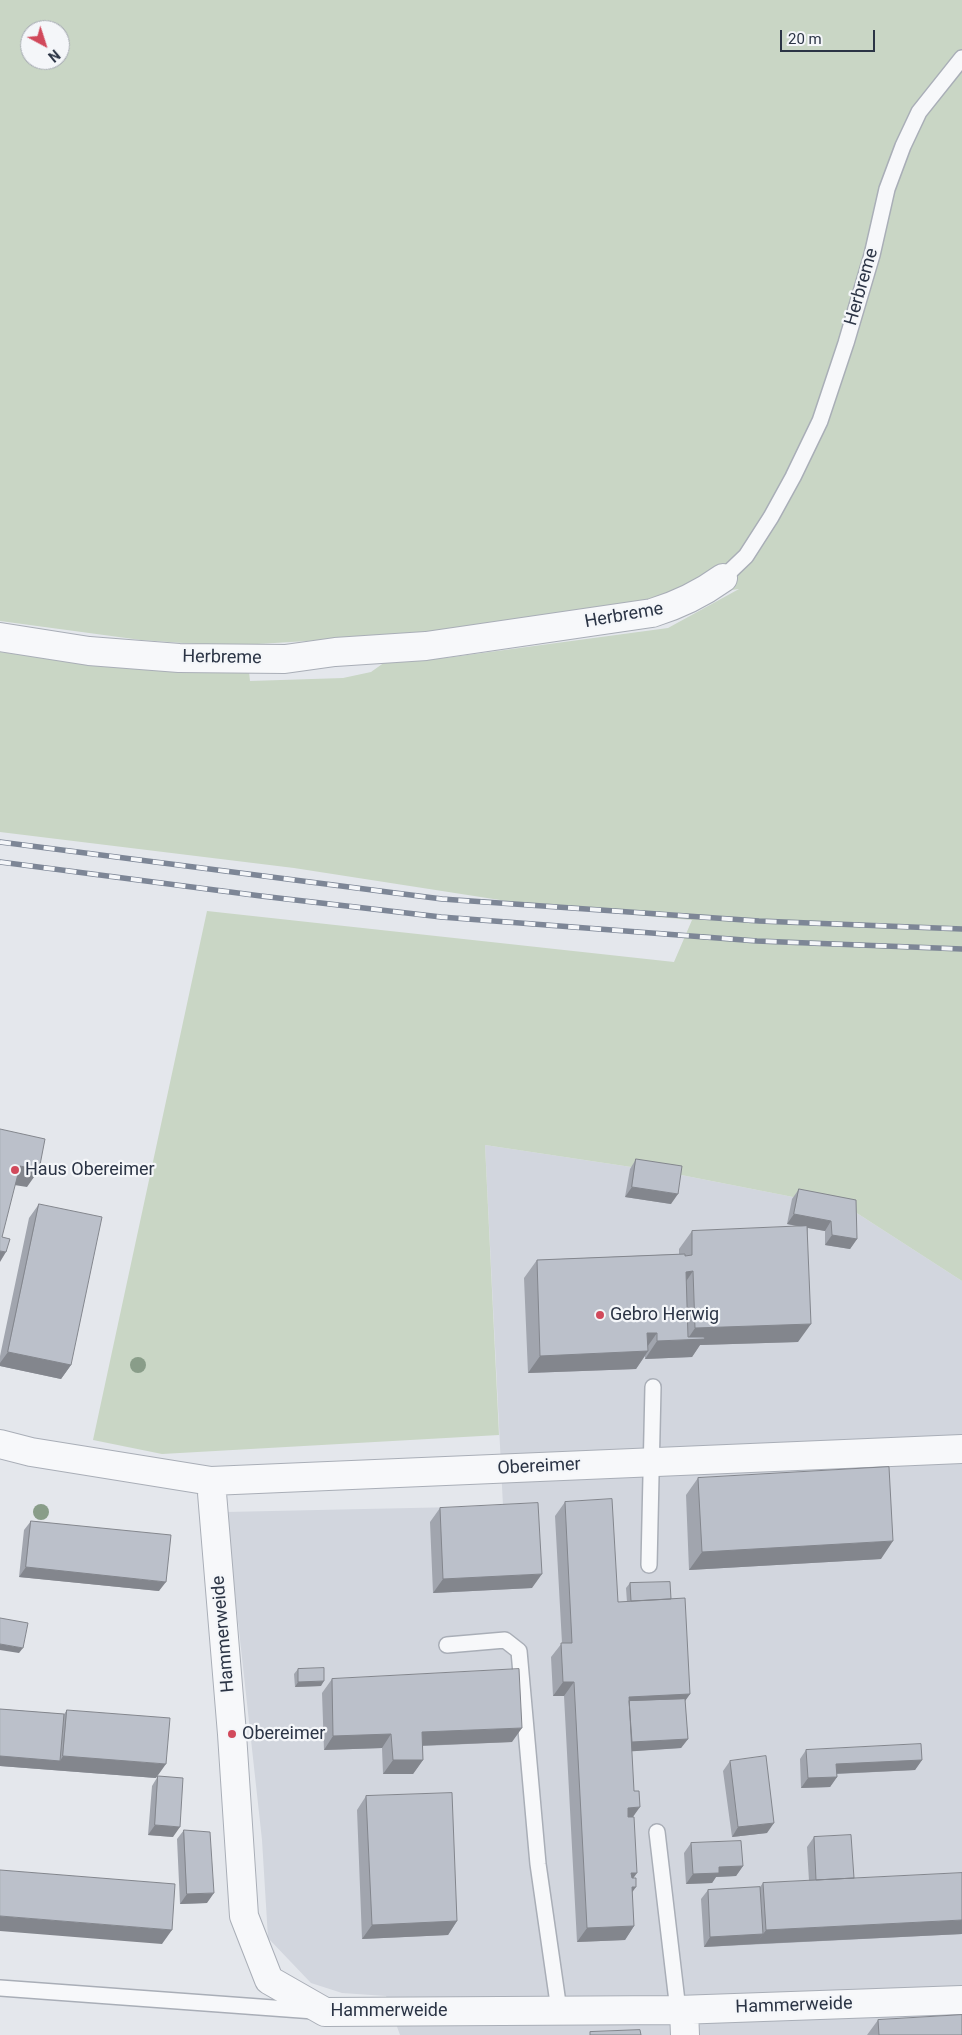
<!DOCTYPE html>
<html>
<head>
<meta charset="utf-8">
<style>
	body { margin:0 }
	#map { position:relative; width:962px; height:2035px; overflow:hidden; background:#e4e7ec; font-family:Roboto,sans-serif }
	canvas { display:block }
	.north { position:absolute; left:20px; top:20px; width:50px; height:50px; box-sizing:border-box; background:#f4f6f9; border:1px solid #a4a8b1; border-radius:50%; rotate:140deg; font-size:14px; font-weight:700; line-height:20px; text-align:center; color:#2b3445 }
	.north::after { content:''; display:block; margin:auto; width:18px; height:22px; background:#d1495b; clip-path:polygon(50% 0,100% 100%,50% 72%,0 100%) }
	.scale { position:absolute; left:780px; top:30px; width:95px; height:22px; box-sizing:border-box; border:2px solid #2b3445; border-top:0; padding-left:6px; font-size:15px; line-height:18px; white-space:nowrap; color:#2b3445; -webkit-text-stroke:4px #f4f6f9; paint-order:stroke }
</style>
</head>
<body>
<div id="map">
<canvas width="962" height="2035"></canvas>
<div class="north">N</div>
<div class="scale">20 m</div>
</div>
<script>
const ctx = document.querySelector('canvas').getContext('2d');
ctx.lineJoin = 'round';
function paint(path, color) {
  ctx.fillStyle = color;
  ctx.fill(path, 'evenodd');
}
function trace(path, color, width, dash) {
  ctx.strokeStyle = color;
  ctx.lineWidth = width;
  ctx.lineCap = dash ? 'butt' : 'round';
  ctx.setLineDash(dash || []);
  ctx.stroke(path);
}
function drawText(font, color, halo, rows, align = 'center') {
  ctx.font = font + ' Roboto,sans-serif';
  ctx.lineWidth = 4.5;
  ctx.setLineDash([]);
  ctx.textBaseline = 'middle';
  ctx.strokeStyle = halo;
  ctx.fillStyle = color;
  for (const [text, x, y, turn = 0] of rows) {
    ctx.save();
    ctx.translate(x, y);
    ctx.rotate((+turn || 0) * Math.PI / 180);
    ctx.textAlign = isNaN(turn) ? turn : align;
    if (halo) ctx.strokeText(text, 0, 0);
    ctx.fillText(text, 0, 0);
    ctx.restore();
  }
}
paint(new Path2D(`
	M485,1145l186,28 178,35 113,73v754h-562l-14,-39 -44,-3 -31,-10 -43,-45 -6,-98 -36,-328 277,-6z`), '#d2d6de');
paint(new Path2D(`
	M0,0h962v1281l-113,-73 -178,-35 -186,-28 14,290 -337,19 -69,-14 114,-529 467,51 18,-42 -147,-13 -251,-39 -294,-36v-180l104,14 71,6h74l1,9 93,-3 28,-6 14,-10 60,-4 223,-30 71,-39 -333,46 -181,11 -84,-6 -141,-19zM30,30h30v30h-30z`), '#c9d6c5');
const service = new Path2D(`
	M723,578l23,-22 25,-39 22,-40 27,-56 26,-78 26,-88 15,-66 16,-43 16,-34 43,-54
	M649,1565l4,-178
	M447,1645l58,-5 14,11 19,213 21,146
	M657,1832l21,178
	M0,1988l314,23`);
const minor = new Path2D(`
	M0,637l89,14 90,7 106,1 50,-7 91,-6 226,-33c26,-8 49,-19 71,-35
	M0,1444l31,8 180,29 751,-32
	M211,1481l21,253 12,182 25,64 56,32 353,-2 284,-10
	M684,2010l1,25`);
trace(service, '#a9aeb7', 18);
trace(minor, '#a9aeb7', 30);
trace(service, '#f7f8fa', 15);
trace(minor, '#f7f8fa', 28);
const rail = new Path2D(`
	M0,842l442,57 317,22 203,8
	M0,862l261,34 180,21 316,24 205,8`);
trace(rail, '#7d8696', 5.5);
trace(rail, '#f4f6f9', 4, [11]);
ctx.fillStyle = '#899d89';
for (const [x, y] of [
	[138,1365],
	[41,1512]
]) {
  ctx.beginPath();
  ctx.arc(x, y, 8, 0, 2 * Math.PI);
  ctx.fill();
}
paint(new Path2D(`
	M636,1159l35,45 -46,-7 5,-28z
	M799,1189l58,50 -7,10 -25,-4v-14l-17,-3 -10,114 -98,3 -8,12 -47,2v-3l-9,13 -108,4 -4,-95 13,-18 142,-6v-5l13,-18 109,-4 -14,-3 5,-25z
	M39,1204l32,161 -10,14 -61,-13v-10l29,-138z
	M698,1478l183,81 -192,11 -3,-75z
	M565,1502l53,100h9l-1,-14 4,-5 41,16 19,95 -5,7 3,38 -7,9 -49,3 1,127 -1,15 2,33 -9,14 -48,2 -13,-246h-11l-2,-39 11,-14 -7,-127z
	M440,1508l92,80 -99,5 -3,-71z
	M31,1521l128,70 -140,-14 5,-47z
	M298,1669l23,17 -26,1 -1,-13z
	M332,1679l180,63 -89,4v14l-10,14h-30l-1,-26 -58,2 -2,-57z
	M0,1709l64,5 3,-4 89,68 -156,-12z
	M806,1750l116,10 -7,10 -78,4v3l-7,10 -29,1 -1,-29z
	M730,1761l37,72 -35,4 -9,-66z
	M158,1776l15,61 -25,-2 4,-49z
	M366,1796l91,125 -9,14 -86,4 -5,-129z
	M184,1830l23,73 -27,1 -3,-65z
	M814,1837l40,41 108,56 -258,13 -3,-48 7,-9 52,-3 3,-4 46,-2 -2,-34z
	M691,1843l52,23 -7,10 -20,1 -4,6 -26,1 -2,-31z
	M878,2020l84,15h-95z`), '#a1a5ae');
paint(new Path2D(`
	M20,1166l19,4 -12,17 -19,-3z
	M632,1187l46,7 -7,10 -46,-7z
	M794,1214l37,7 -6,10 -38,-7z
	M832,1235l25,4 -7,10 -25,-4z
	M0,1251l6,1 -6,10z
	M693,1271l-12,18 5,-17z
	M811,1324l-13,18 -98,3 -8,12 -47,2 12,-18 30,-1 8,-12z
	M647,1333h10l-12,17z
	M648,1351l-12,18 -108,4 12,-17z
	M8,1352l63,13 -10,14 -61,-13v-3z
	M893,1541l-12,18 -192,11 13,-18z
	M26,1567l140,15 -7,9 -140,-14z
	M542,1574l-10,14 -99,5 10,-14z
	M0,1644l23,4 -4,5 -19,-3z
	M324,1681l-3,5 -26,1 3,-5z
	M563,1682h11l-10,14h-11z
	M690,1694l-10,14 -53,2 2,-13z
	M522,1728l-10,14 -100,4 10,-14z
	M391,1734l-9,14 -58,2 9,-14z
	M688,1739l-7,9 -59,4 7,-10z
	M0,1756l60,5 3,-5 103,8 -10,14 -156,-12z
	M393,1760h30l-10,14h-30z
	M922,1760l-7,10 -86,4 7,-10z
	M837,1777l-7,10 -29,1 7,-10z
	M640,1807l-10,14 -12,1 10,-14z
	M774,1823l-7,10 -35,4 6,-10z
	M155,1825l25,2 -7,10 -25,-2z
	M743,1866l-7,10 -20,1 -4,6 -26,1 7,-10 26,-7z
	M631,1873h6l-10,14z
	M632,1887h4l-10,14z
	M214,1893l-7,10 -27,1 7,-10z
	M0,1916l172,14 -10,14 -162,-13z
	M962,1920v14l-206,10 10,-14z
	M457,1921l-9,14 -86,4 10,-14z
	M634,1926l-9,14 -48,2 10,-14z
	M763,1934l-7,10 -52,3 6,-10z`), '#83868d');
const building = new Path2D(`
	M0,1129l45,10 -6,31 -19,-4 -18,71 8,2 -4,13 -6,-1z
	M636,1159l46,7 -4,28 -46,-7z
	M799,1189l57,11 1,39 -25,-4 -1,-14 -37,-7z
	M39,1204l63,13 -31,148 -63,-13z
	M807,1226l4,98 -116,4 -2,-57 -7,1 2,65h16l1,2 -48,2v-8h-10l1,18 -108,5 -3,-96 148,-6v2l7,-1v-24z
	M889,1467l4,74 -191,11 -4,-74z
	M612,1499l6,103 67,-4 5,96 -61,3 5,94h5l1,16 -12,1v9h6l3,56h-6l1,5h4v9h-4l2,39 -47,2 -13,-246h-11l-2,-39h11l-7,-141z
	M538,1503l4,71 -99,5 -3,-71z
	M31,1521l140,14 -5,47 -140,-15z
	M670,1582l1,17 -40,2 -1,-18z
	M0,1618l28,5 -5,25 -23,-4z
	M324,1668v13l-26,1v-13z
	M519,1669l3,59 -100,4 1,28h-30l-2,-26 -58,2 -1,-57z
	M685,1699l3,40 -56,3 -3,-41z
	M0,1709l64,5 -4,47 -60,-5z
	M67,1710l103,8 -4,46 -103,-8z
	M921,1744l1,16 -86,4 1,13 -29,1 -2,-28z
	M766,1756l8,67 -36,4 -8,-66z
	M158,1776l25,2 -3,49 -25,-2z
	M452,1793l5,128 -85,4 -6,-129z
	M184,1830l26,2 4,61 -27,1z
	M851,1835l3,43 -38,2 -2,-43z
	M741,1841l2,25 -24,1v6l-26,1 -2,-31z
	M0,1870l175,14 -3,46 -172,-14z
	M962,1873v47l-196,10 -3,-47z
	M760,1887l3,47 -53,3 -2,-47z
	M962,2015v20h-83l-1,-15z
	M640,2030l1,5h-51v-3z`);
paint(building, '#bbc0ca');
trace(building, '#83868d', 1);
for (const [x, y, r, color] of [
	[15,1170,5,"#d1495b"],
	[600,1315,5,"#d1495b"],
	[232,1734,5,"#d1495b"]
]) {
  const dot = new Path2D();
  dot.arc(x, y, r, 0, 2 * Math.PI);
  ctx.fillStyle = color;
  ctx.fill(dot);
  trace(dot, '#f4f6f9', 2);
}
drawText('18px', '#2b3445', '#f4f6f9', [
	["Herbreme",862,287,-74],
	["Herbreme",624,616,-10],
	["Herbreme",222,658,1],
	["Obereimer",539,1467,-3],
	["Hammerweide",224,1634,-95],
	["Hammerweide",794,2006,-2],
	["Hammerweide",389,2011]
]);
drawText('18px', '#2b3445', '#f4f6f9', [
	["Haus Obereimer",25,1170],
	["Gebro Herwig",610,1315],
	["Obereimer",242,1734]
], 'left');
</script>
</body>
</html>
